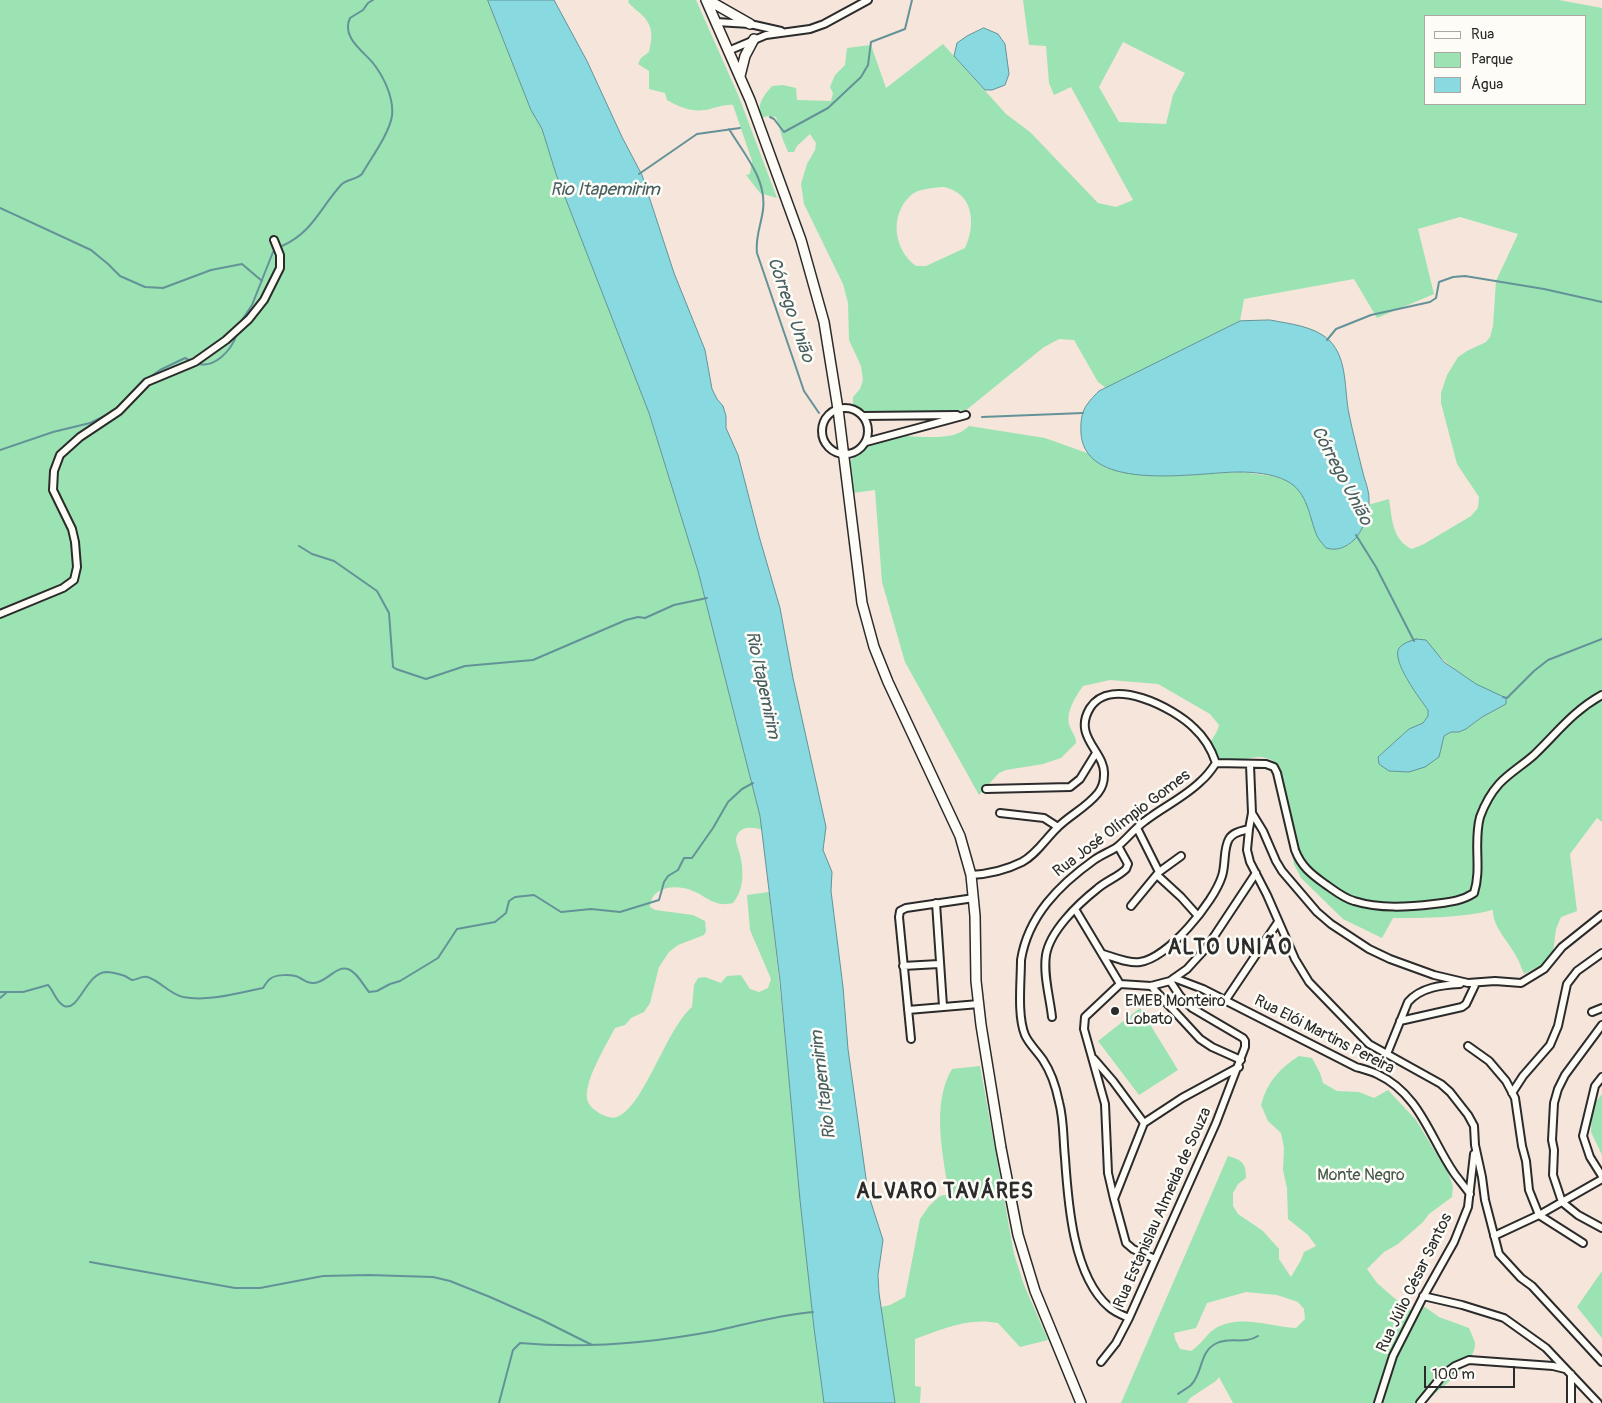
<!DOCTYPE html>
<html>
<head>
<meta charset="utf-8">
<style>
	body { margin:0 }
	#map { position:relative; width:1602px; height:1403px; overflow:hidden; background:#f6e5da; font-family:Pangolin,sans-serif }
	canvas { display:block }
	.legend { position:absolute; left:1424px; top:15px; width:162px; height:90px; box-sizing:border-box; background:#fdfcf7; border:1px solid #a9a8a5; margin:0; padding:6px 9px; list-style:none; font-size:15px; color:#2b2b2b }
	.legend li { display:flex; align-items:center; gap:10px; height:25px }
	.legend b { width:25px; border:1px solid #a9a8a5 }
	.scale { position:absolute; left:1424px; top:1366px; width:91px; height:22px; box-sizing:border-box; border:2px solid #2b2b2b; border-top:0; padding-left:6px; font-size:15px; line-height:18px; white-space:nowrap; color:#2b2b2b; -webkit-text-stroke:4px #fdfcf7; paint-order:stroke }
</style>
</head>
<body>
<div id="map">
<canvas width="1602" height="1403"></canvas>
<ul class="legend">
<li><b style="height:6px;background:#fdfcf7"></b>Rua</li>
<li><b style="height:14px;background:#9be3b2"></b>Parque</li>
<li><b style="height:14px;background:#88d9e0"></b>Água</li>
</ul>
<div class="scale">100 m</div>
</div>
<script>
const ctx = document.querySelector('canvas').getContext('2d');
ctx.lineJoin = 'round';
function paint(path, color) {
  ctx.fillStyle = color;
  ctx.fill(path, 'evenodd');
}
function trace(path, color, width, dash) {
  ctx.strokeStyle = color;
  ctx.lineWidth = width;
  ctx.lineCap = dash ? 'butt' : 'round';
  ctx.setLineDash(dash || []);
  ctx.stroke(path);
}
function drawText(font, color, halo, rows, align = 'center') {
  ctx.font = font + ' Pangolin,sans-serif';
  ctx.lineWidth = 5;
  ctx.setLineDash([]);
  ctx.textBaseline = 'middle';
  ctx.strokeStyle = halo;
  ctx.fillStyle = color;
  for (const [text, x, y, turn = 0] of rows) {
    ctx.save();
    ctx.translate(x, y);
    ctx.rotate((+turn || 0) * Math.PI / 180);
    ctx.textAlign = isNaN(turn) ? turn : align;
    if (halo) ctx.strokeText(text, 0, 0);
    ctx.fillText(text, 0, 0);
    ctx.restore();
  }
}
paint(new Path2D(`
	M0,0h488l43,110 11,19 14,45 93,239 49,158 62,245 2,14c-9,-3 -20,-4 -25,5 -3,6 2,14 3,20 4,16 4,35 -7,48 -5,1 -11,2 -16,0 -8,-2 -16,-9 -24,-12 -16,-7 -42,-5 -43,16l5,3 38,5 12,6 1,10 -2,4 -26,10 -9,7 -10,15 -9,36 -6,9 -13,6 -6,7 -10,3c-8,16 -34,57 -27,74 3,6 7,8 11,11 6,3 12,6 18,4 27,-10 49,-88 75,-110l2,-22 4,-7 7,-1 16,6 6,-7 14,-1 9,14 9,3 9,-4 3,-9 -21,-49 -3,-35 22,-3c21,170 31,341 55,511h-824z
	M629,0h67l43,97 38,101 -17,-5 -14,-18 4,-1 2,-13 -19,-56c-8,-1 -15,2 -23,4 -16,4 -29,-1 -43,-9l-2,-7 -16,-4v-18l-11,-7 3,-6 8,-6c3,-13 5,-25 -6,-36 -5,-5 -10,-8 -15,-14z
	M1023,0h536l43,8v814l-5,-4 -27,36 7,57 -16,6 -5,12 -3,24 -13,13 -16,8c-3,-6 -4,-12 -8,-18 -7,-14 -24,-30 -23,-46 -33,8 -66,8 -100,8l-11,20 -39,-19 -42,-41 -7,-14 -19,-96 -3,-8c-4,-1 -8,-3 -12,-3 -11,0 -51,14 -50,-11 1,-8 8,-13 9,-21l-9,-11 -52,-30 -48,-4 -27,6c-7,10 -17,25 -14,38 2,8 7,11 7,19l-15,15 -18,6 -37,6 -7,3 -20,22 -74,-133 -23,-80 -7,-92 -22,3c-1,-8 -4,-18 -4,-27 1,-6 6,-11 11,-15 6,-6 11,-11 19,-13 24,-8 70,9 90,-12l76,12 42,15 19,15 22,5 41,3 71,-4 32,4 13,4 11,6 8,11 14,41 8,10c28,6 39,-20 42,-43l21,-6c3,19 3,41 23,50l12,-5 47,-28 7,-8 1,-11 -22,-33 -16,-61v-10l6,-18 11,-18 9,-6 19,-9 4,-5 3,-11 3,-45 22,-47 -58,-17 -42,12 16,65 -57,24 -23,-39 -110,20 -4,22 -134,67 -8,-6 -24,-42 -15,-1 -15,8 -79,64 -14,-1 -40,5 -45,-1 -7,-1 -6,-4v-12l7,-8 3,-9 -2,-14 -12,-26 -1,-37 -5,-19 -39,-80 -3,-20 6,-20 8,-14 1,-7 -6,-9 -13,12 -3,6h-6l-5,-12 -7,-23 -8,-1 -7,2c-5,-13 3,-23 11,-32l11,-1 13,3 1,12 34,1 2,-8 -3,-6 5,-12 10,-10 2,-17 24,-3 15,43 57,-44 63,70 24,18 68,71 18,4 17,-7 -62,-113 -17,8 -5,-12 -3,-37 -17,-1zM1426,16h160v88h-160zM1123,42l62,31 -12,22 -7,29 -47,-2 -20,-35zM944,187c30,6 32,38 21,61l-39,18h-10c-22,-16 -27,-50 -6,-70 9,-8 22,-8 34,-9zM1426,640c20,29 52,43 80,64l-24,13 -16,12 -7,3h-8l-7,4 -2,8 -33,28 -20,-1 -10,-7 -1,-7 31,-28 14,-6 5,-7v-6c-10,-15 -35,-44 -29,-63z
	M1140,1008l38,62 -39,25 -41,-54z
	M1299,1056l13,2 8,15 3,10 14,8 22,1 15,6 14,-8 28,30 32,53 5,13 -1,11 -23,17 -6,8 -25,22 -14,8 -17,17 10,14 31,27 17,-3 14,10 30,11c2,5 5,11 6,15 1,21 -37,47 -51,60h-191l-14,-26 -3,4 -26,17 -3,5h-66l107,-247c14,4 18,7 18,22l-8,6 -5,9v13l5,8 25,17 16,18v10l12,18 10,-17 3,-8 12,-6 -8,-11 -20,-16 -1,-31 -4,-18 1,-22 -3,-15 -13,-12 -7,-16c6,-23 19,-37 38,-49zM1246,1292l31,3 21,7 6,7 1,10 -9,9c-26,-1 -55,-14 -80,0 -9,5 -15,17 -25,23l-11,-2 -5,-10 -1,-6 22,-5 11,-25z
	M980,1066l34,188 10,31 24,55 -28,7 -22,-24c-29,-6 -56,6 -83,16v47l6,1 -1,16h-25l-14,-96 9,-2 15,-8 15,-78 9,-13 11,-10 9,-2c-6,-38 -18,-90 3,-125z
	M1602,1094v61l-11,-23 1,-25z
	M1602,1271v67l-25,-31z`), '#9be3b2');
const water = new Path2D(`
	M488,0h66l33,61 35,76 20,38 32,98 31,77 7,39 5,10 6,7 3,10v12l12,27 21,81 21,72 13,70 33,149 -3,23 9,22 -1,19 12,96 5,62 20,144 15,47 -5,35 1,18 16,110h-71l-10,-75 -14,-128 -20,-219 -20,-165 -62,-245 -49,-158 -93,-239 -14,-45 -11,-19z
	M984,28l14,6 7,10 4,30 -4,11 -13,5h-7l-31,-34 3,-13 10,-7z
	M1270,320c20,4 45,6 60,21 18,19 14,49 19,73 4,19 9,39 14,59 2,8 6,17 6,26 1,13 -6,32 -15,41 -9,8 -17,11 -28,8 -3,-4 -7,-8 -9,-12 -8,-19 -9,-44 -30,-55 -13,-7 -33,-9 -48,-9 -40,0 -153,22 -158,-38 -1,-22 3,-28 18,-43l141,-70z
	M1416,639l10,1 18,22 32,22 30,14v6l-24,13 -16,12 -7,3h-8l-7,4 -5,21 -14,10 -16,5 -20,-1 -10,-7 -1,-7 31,-28 14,-6 5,-7v-6c-8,-11 -37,-49 -29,-62 4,-5 11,-7 17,-9z`);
paint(water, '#88d9e0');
trace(water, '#639398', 1);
trace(new Path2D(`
	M770,117l4,2 10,13 44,-24 33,-31 7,-12 3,-23 34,-13 7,-29
	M729,129c15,25 38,50 34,81 -2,15 -8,28 -6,43l47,138 15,22
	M639,174l58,-40 43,-6
	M0,208l91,42 17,14 12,12 25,11 18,1 48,-18 31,-6 20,17
	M282,246c31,-14 38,-38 59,-61 5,-6 15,-5 21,-11 9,-16 27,-40 30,-58 2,-18 -8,-39 -19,-53 -10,-12 -32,-26 -23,-45l13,-8 5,-7 5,-3
	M238,326l14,-21 21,-53
	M1327,340l9,-11 35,-14 59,-13 6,-4 3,-16 14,-5 12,-1 79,13 58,13
	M195,363c19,7 36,-12 42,-29
	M147,379l13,-9 25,-12 4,2
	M982,417l101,-4
	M0,450l53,-18 37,-9 21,-10
	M1356,535l20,32 38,74
	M299,546l13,8 22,7 43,30 12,22 4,54 3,2 30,10 39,-13 68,-6 93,-40 12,-3 7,1 29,-13 33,-7
	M1503,697l4,1 27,-27 14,-11 54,-21
	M0,992h23l25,-7c6,6 7,16 16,21 15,6 22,-33 42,-34 6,0 13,2 19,4 2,1 4,3 7,4 6,0 11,-6 18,-2 12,5 20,16 33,19 25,5 55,-4 80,-9 2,-3 4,-7 7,-9 5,-5 24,-5 30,-1 4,2 8,6 14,5 12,0 22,-18 34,-14 9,3 15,16 21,23l8,-1 13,-7 10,-3 38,-23 19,-29 38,-7 11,-9 3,-12 6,-4 19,-2 27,17 30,-3 29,3 39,-12 5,-18 4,-6 10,-6 6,-12h8l21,-30 15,-26 14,-13 11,-6
	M0,998l6,-5
	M90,1262l145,26h25l63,-12 46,-1 64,2 17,4 40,16 52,23 50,25
	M1178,1394c4,-3 10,-6 13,-9 12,-12 8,-32 24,-41 13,-8 29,1 43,-8
	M499,1403l14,-53 7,-7c65,6 131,0 195,-12 32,-7 64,-16 98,-19`), '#639398', 2);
const minor = new Path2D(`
	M716,22l34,2 31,7
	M728,51l38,-16 44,-6 14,-5 44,-24
	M822 431a23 23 0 1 1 46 0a23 23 0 1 1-46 0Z
	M863,416l94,-1
	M866,442l100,-27
	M0,614l63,-26 11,-8 3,-13 -2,-25 -3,-13 -19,-39 1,-19 6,-16 20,-18 39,-26 28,-29 48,-20 31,-22 23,-21 15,-19 16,-32v-13l-6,-15
	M1250,765l2,48 -3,16 -2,21 3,12 17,33 28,64 14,23 60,62 72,40 9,8 18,23 6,11 1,19 7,32 3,23 14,54 22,24 11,8 70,76
	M986,789l84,-2 10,-8 16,-26
	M1000,813l44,5 14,9
	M1252,813l11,18 13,30 6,10 35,41 14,12 38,25 21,10 44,16 34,8 27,-2 26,2 23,-14 18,-22 40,-32
	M1137,828l22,44
	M971,875c18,-1 35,-5 51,-13 15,-8 24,-24 36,-35 12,-12 29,-20 40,-34 4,-5 6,-12 6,-18 2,-23 -32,-38 -14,-67 21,-33 84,0 104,20 10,9 18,23 22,35l50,1 8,3 3,6 18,77c6,16 16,24 30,34 9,6 18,14 29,17 26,8 54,6 80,3 15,-2 28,-3 40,-11 8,-25 -1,-50 6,-76 4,-11 10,-23 19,-33 10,-11 24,-19 35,-29 23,-22 39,-44 68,-60
	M1157,875l24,22 17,19
	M936,903l7,103
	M1131,906l28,-34 22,-16
	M1075,909l45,75
	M1103,954c11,3 26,10 37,8 28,-4 74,-60 82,-86 4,-12 1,-27 7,-37 4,-7 13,-8 20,-10
	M903,966l36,-2
	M1174,978l29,11 153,78c7,2 15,4 21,7 43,20 53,64 77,99 5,7 11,14 16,21
	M1151,986l49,53 12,8 29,13
	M1225,1001l53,-79
	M908,1010l71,-6
	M1592,1012l10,-4
	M1052,1017c-2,-19 -9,-42 -6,-62 4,-24 32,-51 51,-66 9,-8 21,-12 29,-20l2,-5 -10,-18
	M1400,1021l62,-14 4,-3 10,-21
	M1602,1025l-37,50 -7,14 -4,14 -2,37 2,10 -1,25 9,27 16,13 24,13
	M911,1039l-12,-122 1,-6 6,-3 68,-10
	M1468,1046l21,15 17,20 9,17 7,48 4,15 3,29 10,25
	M1387,1054l21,-52c13,-15 34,-17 52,-18
	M1094,1059l19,22 31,42
	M1602,1077l-7,9 -12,50 7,21 12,19
	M1512,1093l11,-17 27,-31 8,-19 9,-42 10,-13 25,-18
	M1114,1199l-6,-26 -3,-69 -21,-75 1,-12 35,-33 31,2 19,-5 17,-12 20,-22 49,-74
	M1539,1215l44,28
	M1494,1236l45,-21 63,-36
	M1155,1259l-22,-10 -7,-6 -12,-44 30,-76 38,-25 57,-31
	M1423,1296l39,9 42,13 42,30 52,55
	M1129,1318c-7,-3 -15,-6 -20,-11 -36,-31 -41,-104 -44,-149 -2,-19 -1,-38 -6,-56 -3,-15 -8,-30 -16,-42 -6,-9 -14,-16 -18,-25 -8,-20 -4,-53 -4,-75 7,-44 38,-75 73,-100 7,-5 15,-8 23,-13 10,-8 18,-19 28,-26 18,-14 40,-24 56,-40 6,-5 11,-12 15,-18
	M1101,1362l15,-19 13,-25 87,-195 29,-76v-6l-2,-3 -51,-30 -12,-12 -10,-15
	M1378,1403l15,-47 29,-57 32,-57 14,-35 6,-53
	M1420,1403l23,-28 12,-9 14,-6 84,6 12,3
	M1571,1403v-29`);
const highway = new Path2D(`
	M706,0l44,100 51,140 23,82 14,87 24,194 12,44 14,35 72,154 11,39 4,41 1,65 5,44 20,123 17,87 17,56 46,112
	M708,0l42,24
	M740,76l5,-20 9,-17`);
trace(minor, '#2b2b2b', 10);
trace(highway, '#2b2b2b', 12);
trace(minor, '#fdfcf7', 6);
trace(highway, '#fdfcf7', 9);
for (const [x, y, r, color] of [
	[1115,1011,5,"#2b2b2b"]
]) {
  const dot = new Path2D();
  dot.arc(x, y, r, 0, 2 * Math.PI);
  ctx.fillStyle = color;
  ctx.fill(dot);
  trace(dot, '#fdfcf7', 2);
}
drawText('16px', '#2b2b2b', '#fdfcf7', [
	["Rua José Olímpio Gomes",1122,824,-37],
	["Rua Elói Martins Pereira",1324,1035,27],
	["Rua Estanislau Almeida de Souza",1163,1208,-66],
	["Rua Júlio César Santos",1415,1283,-64]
]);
drawText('16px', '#2b2b2b', '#fdfcf7', [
	["EMEB Monteiro",1125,1002],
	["Lobato",1125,1020]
], 'left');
drawText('16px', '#47594d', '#fdfcf7', [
	["Monte Negro",1361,1176]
]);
drawText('italic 18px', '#475f61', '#fdfcf7', [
	["Rio Itapemirim",605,190],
	["Córrego União",790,310,71],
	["Córrego União",1341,476,62],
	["Rio Itapemirim",762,685,78],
	["Rio Itapemirim",824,1085,-97]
]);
ctx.letterSpacing = '1px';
drawText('bold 21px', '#2b2b2b', '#fdfcf7', [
	["ALTO UNIÃO",1230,949],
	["ALVARO TAVÁRES",945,1193]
]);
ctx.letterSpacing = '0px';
</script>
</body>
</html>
